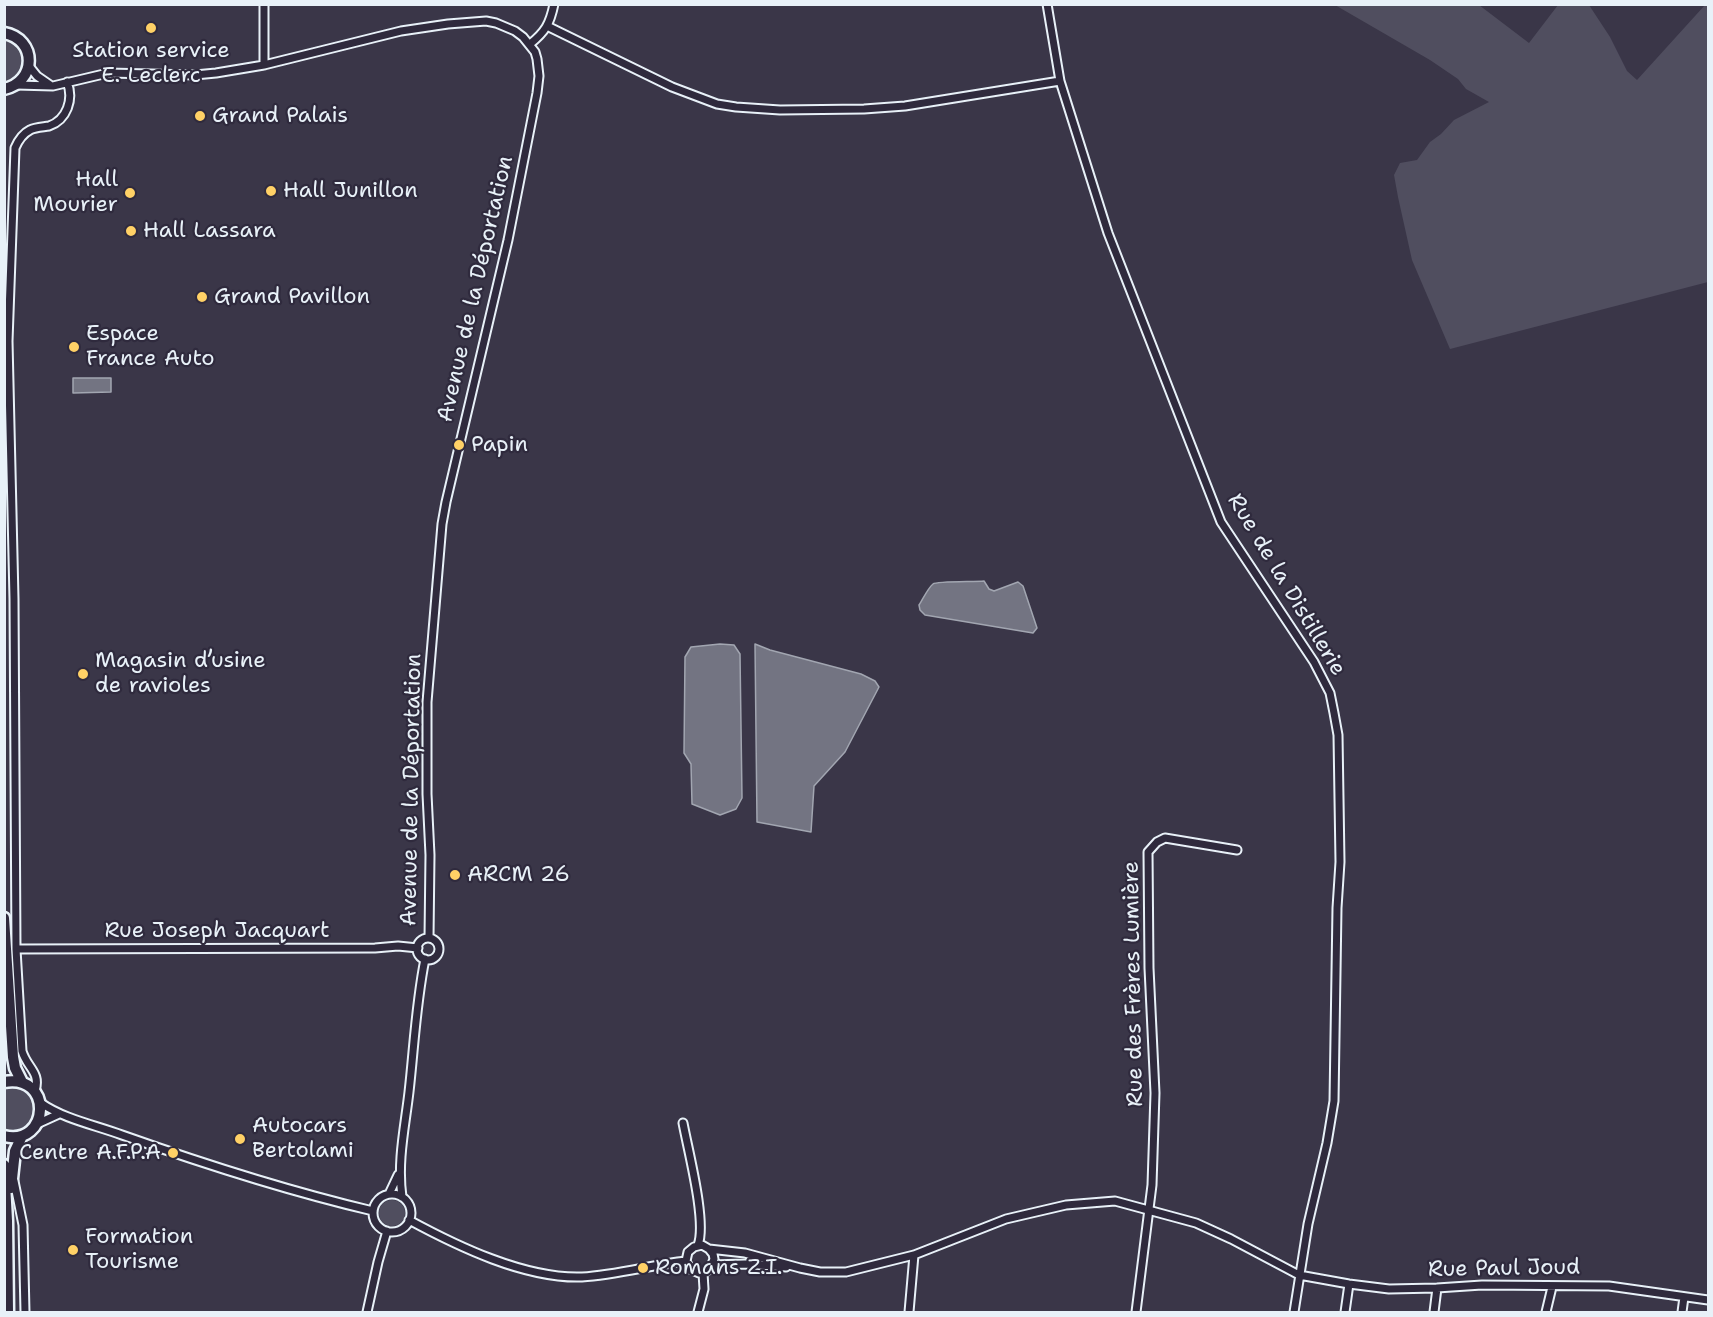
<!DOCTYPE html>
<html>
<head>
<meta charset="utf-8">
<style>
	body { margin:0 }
	#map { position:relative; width:1713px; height:1317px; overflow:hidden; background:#3a3648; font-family:"Shantell Sans",sans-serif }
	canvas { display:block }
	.frame { position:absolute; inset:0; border:6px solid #e8f1f8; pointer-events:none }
</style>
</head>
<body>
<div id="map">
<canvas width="1713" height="1317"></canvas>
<div class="frame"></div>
</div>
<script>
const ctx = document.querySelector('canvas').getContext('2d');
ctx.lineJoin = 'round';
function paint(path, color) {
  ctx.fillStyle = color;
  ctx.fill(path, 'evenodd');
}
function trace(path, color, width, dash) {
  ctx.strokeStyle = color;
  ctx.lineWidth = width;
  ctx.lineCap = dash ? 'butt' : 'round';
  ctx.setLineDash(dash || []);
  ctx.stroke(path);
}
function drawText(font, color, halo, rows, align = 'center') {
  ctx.font = font + ' "Shantell Sans",sans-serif';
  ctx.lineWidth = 4.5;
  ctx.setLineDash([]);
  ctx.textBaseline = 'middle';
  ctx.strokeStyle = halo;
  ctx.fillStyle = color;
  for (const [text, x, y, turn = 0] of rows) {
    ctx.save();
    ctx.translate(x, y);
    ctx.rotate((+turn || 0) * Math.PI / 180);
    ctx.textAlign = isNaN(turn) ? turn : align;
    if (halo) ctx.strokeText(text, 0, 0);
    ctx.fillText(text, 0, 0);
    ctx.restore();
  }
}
paint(new Path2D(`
	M1335,5h144l50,38 29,-38h31l21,32 17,34 10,9 68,-75h3v277l-258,67 -38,-89 -14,-63 -4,-22 6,-12 17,-3 13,-18 11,-8 13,-14 35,-18 -23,-13 -8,-10 -28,-19z
	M5,39c24,8 24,37 0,44z
	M10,1088c36,0 29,51 -5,41v-39z
	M379 1213a13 13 0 1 1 26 0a13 13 0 1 1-26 0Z`), '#504e5f');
const water = new Path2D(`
	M73,378h38v14l-38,1z
	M984,581l5,8 5,2 24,-9 5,4 14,42 -4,5 -108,-18 -5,-5 -1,-5c4,-6 9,-17 14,-21 4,-3 43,-2 51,-3z
	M720,644l14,1 6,9 2,144 -6,11 -16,6 -28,-11 -1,-40 -7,-11 1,-96 6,-10z
	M755,644l15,6 91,24 14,7 4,6 -34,65 -31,34 -3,46 -54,-10z`);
paint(water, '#737482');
trace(water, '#a2a6b1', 1.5);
const street = new Path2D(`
	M264,4v61
	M1047,4l13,77 48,152 113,289 93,140 16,31 4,20 4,22 2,127 -3,46 -3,193 -7,42 -19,81 -14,88
	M547,26l125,61 45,17 19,3 44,3 84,-1 41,-3 155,-25
	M530,44c15,-12 20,-20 24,-40
	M29,66l8,10 13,9
	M16,85l37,1 55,-13 87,2 21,-2 48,-8 137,-34 47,-7 38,-3 10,2 19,8 8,6 12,15 2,7 2,17 -2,17 -29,147 -62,262 -4,22 -15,178v92l3,61 -1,83
	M417 949a11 11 0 1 1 22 0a11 11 0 1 1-22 0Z
	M16,949l359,-1 23,-2 20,2
	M35,1091c6,-19 -8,-23 -13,-40l-6,-102 -2,-350 -6,-258 7,-193c3,-7 7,-14 15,-18 5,-3 13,-3 19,-4 18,-6 25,-27 18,-44
	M41,1103c23,16 54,22 81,32 82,29 166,56 251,76
	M683,1123c5,27 24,99 15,122
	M37,1124l22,-10
	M14,1181l9,44 2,87
	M389,1194l9,-19
	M373 1213a19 19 0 1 1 38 0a19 19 0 1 1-38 0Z
	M402,1197c-5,-36 3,-70 7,-105 5,-44 7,-89 16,-133
	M409,1220c48,26 116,59 173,57 35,-2 69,-12 104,-16
	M709,1249l4,5 1,5 -4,10 -7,4h-4l-9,-4 -4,-8 2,-9 6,-5 8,-2 7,4 36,4 55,15 20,4h26l68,-17 92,-36 60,-14 49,-4 81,22 35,16 68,36 50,9 40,5 48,-1 45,-3 127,1 99,14
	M712,1265l33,-1 41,3
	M367,1312l11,-50 9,-31
	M698,1312l6,-23 -1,-16
	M909,1312l5,-57
	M1136,1312l16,-127 3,-92 -6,-125 -1,-116 9,-10 8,-4 72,12
	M1345,1312l4,-28
	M1434,1312l3,-24
	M1546,1312l6,-25
	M1682,1312l2,-15`);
const primary = new Path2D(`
	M4,33c33,6 33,49 0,56
	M4,918l9,139 2,11 7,14
	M4,1082c50,-9 46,65 0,54
	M4,1165l3,56 1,91
	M11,1188l4,-37 7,-15`);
trace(street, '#e8f1f8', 11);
trace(primary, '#e8f1f8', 15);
trace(street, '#2f2a3d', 7);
trace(primary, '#2f2a3d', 10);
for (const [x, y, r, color] of [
	[151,28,6,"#ffd166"],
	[200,116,6,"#ffd166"],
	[271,191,6,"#ffd166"],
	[130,193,6,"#ffd166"],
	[131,231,6,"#ffd166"],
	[202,297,6,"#ffd166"],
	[74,347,6,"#ffd166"],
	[459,445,6,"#ffd166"],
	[83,674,6,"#ffd166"],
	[455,875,6,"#ffd166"],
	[240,1139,6,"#ffd166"],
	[173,1153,6,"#ffd166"],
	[73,1250,6,"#ffd166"],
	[643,1268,6,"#ffd166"]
]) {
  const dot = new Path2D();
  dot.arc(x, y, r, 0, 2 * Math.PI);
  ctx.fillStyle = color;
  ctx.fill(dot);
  trace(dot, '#2f2a3d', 2);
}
drawText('22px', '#e8f1f8', '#2f2a3d', [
	["Station service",151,51,"center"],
	["E. Leclerc",151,76,"center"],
	["Grand Palais",212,116],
	["Hall",118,180,"right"],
	["Mourier",118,205,"right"],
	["Hall Junillon",283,191],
	["Hall Lassara",143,231],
	["Grand Pavillon",214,297],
	["Espace",86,334],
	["France Auto",86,359],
	["Papin",471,445],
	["Magasin d’usine",95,661],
	["de ravioles",95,686],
	["ARCM 26",467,875],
	["Autocars",252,1126],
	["Bertolami",252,1151],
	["Centre A.F.P.A",161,1153,"right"],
	["Formation",85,1237],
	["Tourisme",85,1262],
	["Romans Z.I.",655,1268]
], 'left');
drawText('22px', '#e8f1f8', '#2f2a3d', [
	["Avenue de la Déportation",476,289,-77],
	["Rue de la Distillerie",1286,585,59],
	["Avenue de la Déportation",412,790,-89],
	["Rue Joseph Jacquart",217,931],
	["Rue des Frères Lumière",1134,984,-91],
	["Rue Paul Joud",1504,1269,-1]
]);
</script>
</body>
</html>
